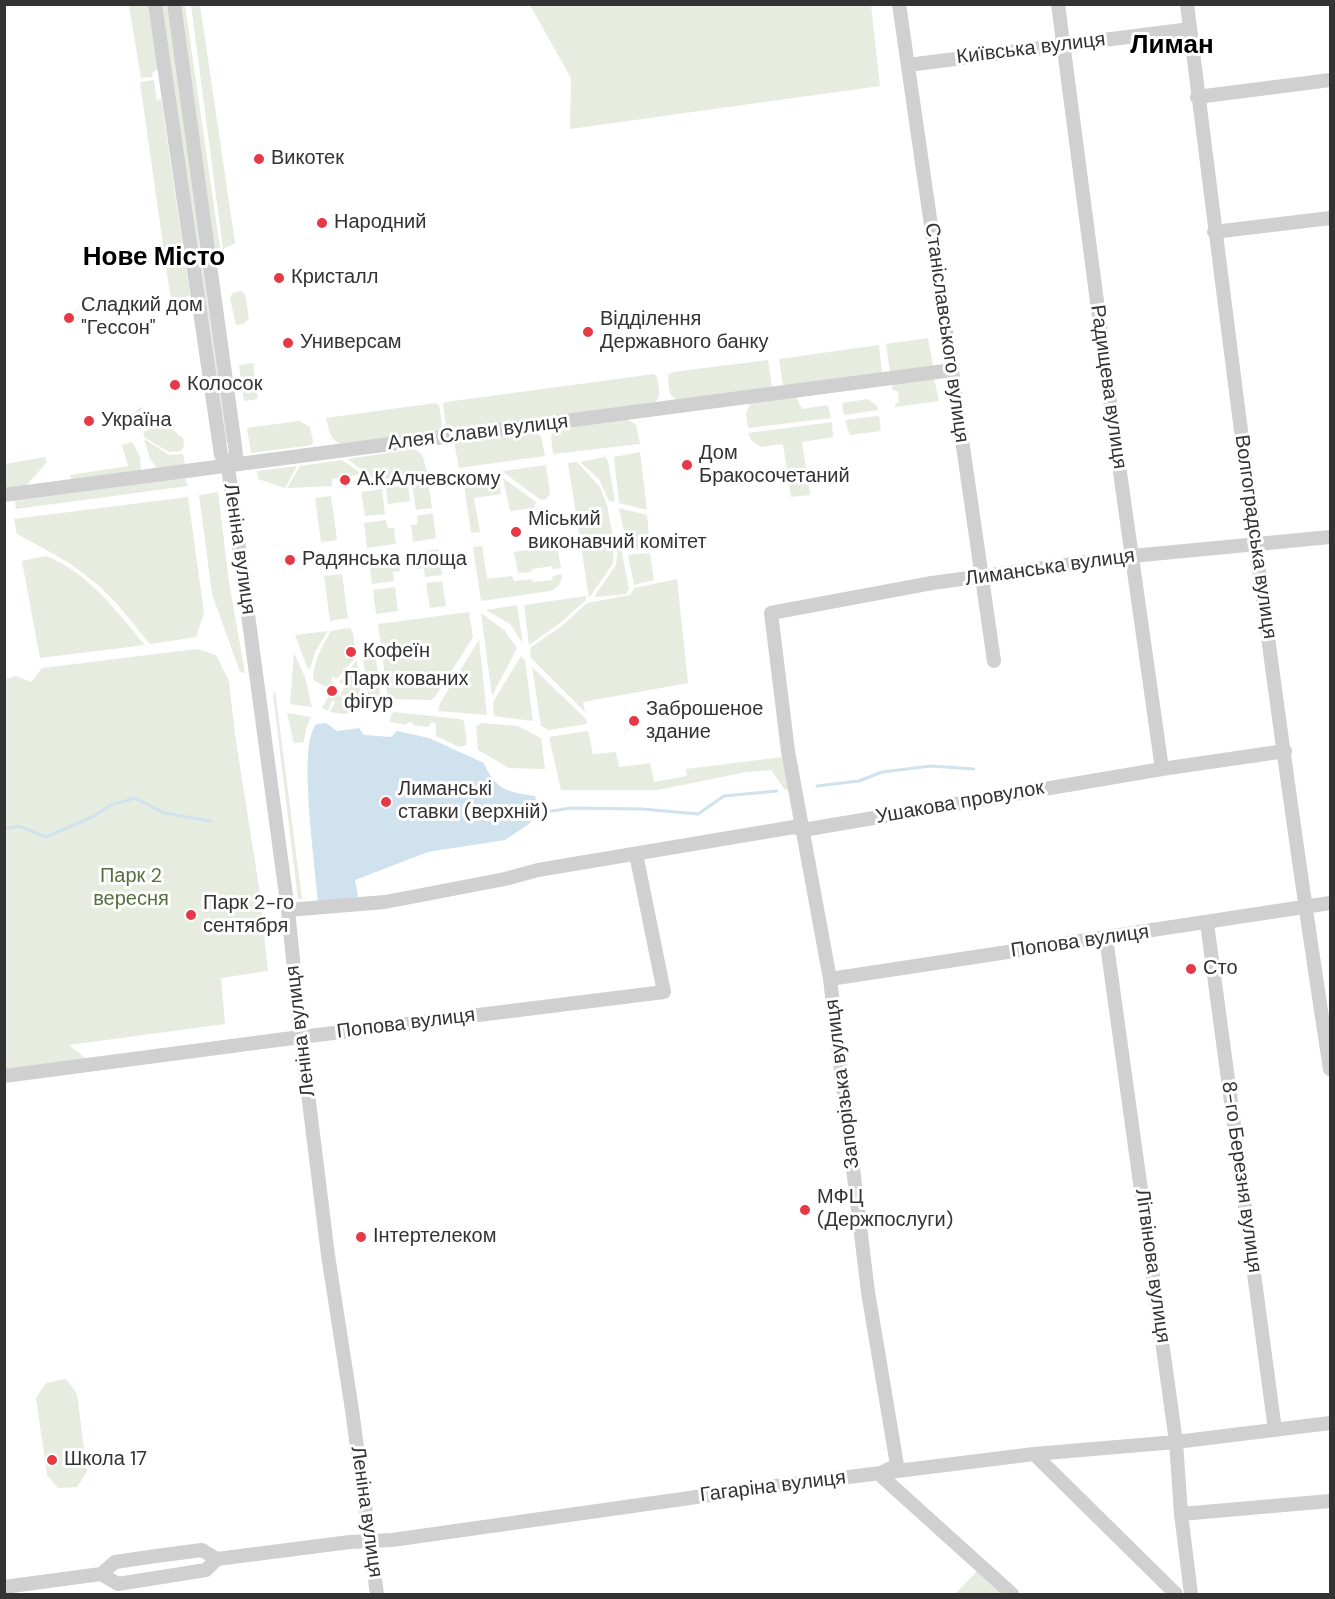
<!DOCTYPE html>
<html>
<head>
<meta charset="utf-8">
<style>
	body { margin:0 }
	#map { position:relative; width:1335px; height:1599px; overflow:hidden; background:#fff; font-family:"DM Sans",sans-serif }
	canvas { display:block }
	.frame { position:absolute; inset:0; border:6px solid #333; pointer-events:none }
</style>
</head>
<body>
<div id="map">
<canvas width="1335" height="1599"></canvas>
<div class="frame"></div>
</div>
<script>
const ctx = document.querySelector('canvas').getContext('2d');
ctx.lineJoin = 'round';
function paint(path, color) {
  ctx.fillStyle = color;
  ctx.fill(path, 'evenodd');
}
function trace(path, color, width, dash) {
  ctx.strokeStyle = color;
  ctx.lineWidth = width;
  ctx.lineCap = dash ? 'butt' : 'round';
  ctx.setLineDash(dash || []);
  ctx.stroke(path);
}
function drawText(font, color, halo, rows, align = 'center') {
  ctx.font = font + ' "DM Sans",sans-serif';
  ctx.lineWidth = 6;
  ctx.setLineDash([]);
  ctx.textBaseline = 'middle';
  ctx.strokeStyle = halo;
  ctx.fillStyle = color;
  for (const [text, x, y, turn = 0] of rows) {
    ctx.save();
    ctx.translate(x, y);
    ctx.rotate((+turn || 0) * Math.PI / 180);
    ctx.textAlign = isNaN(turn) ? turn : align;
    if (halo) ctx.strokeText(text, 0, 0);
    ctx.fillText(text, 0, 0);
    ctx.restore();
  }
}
paint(new Path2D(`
	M129,5h19l10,64 -6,4 1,4 -12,1z
	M160,5h7l63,437 -7,1z
	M178,5h7l35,243h-5l-2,-4z
	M191,5h9l35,238 -12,6z
	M530,5h341l9,81 -310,43 1,-51z
	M154,80l3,21 4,-3 29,197 -15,6 -5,-7 -30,-212z
	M241,291l4,3 4,25 -6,5 -7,1 -6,-27 3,-5z
	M928,338l5,28 -43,6 -4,-28z
	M879,345l3,29 -99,13 -4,-28z
	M768,360l4,28 -92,12c-13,-2 -11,-14 -12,-25l5,-3z
	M253,363l5,36 -14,2 -5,-36z
	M654,374l3,3c2,12 6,20 -5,28l-203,25 -3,-3 -3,-23 3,-2z
	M934,378l5,23 -44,6v-3l4,-2 -1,-11 -6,-1v-5l3,-3z
	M796,397l6,12 26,-4 3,13 -83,10 -2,-14 4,-11z
	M868,399l9,7 1,4 -34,5 -2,-12z
	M435,403l4,2 3,20 -1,5 -5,2 -95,12c-12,-5 -12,-15 -15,-26z
	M141,407l21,15 -21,7 -13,-12z
	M879,416l2,15 -31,4 -5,-15z
	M625,419l11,5 4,20 -87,10 -2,-18 4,-7z
	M299,421l11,6 3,14 -1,4 -61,8 -4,-25z
	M832,422l1,15 -31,5 8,53 -19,2 -8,-53 -22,3 -10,-7 -3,-7z
	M165,424l18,14 1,8 -3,5 -12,1 -24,-14 -2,-6z
	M532,431l9,5 4,20 -86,12 -5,-27z
	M144,439l25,16 14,-1 2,11 -27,4 -8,-10z
	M132,442l8,14 1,15 -66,9 -4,-1 -1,-4 58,-9 -6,-21z
	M414,449l8,5 5,18 -50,9 -30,-22z
	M640,452l7,58 -28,-7 -5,-46z
	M45,457l2,5 -21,24 -21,3v-25z
	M605,457l3,4 7,41 -6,-1 -10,-22 -19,-17z
	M342,460l31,21 -13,2 -2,-8 -26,4v7l-45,2 13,-22z
	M577,462l23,25 7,18 7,38 -1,20 -24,35 -21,-135z
	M546,465l4,29 -4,5 -5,1 -39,-29z
	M297,466l-12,22 -27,-9 -1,-8z
	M498,472l3,22 -27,4 6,34 -9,1 -8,-56z
	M185,478l3,8 -172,23 -1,-8z
	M503,478l33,24 -2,6 -24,3z
	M428,482l4,26 -16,2 -4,-26z
	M408,485l2,16 -22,3 -2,-16z
	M382,489l3,25 -20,2 -4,-24z
	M218,492l11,90 16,91 -5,-1 -28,-78 -13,-99z
	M331,496l6,44 -16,2 -6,-44z
	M188,497l16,116 -8,24 -46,7c-14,-16 -27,-35 -43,-50 -26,-27 -58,-43 -90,-60l-3,-15z
	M619,508l28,7 3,33 -22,3z
	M433,513l3,25 -23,4 -2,-17 7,-1 -1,-8z
	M386,520l2,8h6l2,16 -29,4 -3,-25z
	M620,543l9,46 -3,5 -32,3 22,-32 2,-19z
	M482,546l5,33 25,-3 2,5 18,-2 1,3 19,-2 1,-4 9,-2c0,9 -4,14 -12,17l-69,10 -8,-54z
	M557,546l4,22 -8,1 -1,-3 -20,3 -1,3 -13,1 -4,-21z
	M438,549l4,26 -17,2 -1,-9 -7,1 -3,-16z
	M650,553l4,27 -20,5 -6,-30z
	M46,556c43,17 70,55 99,89l-105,13 -18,-97z
	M398,556l2,15 -7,1 1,9 -22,3 -3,-25z
	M342,574l6,44 -18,3 -6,-45z
	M677,579l11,104 -105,19 2,10 -54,-54 -1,-10 33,-23 24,-22 43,-8 4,-7z
	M442,581l4,25 -16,2 -4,-25z
	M395,587l3,24 -22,3 -3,-24z
	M586,596v4l-26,23 -31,22 -5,-40z
	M517,605l6,39 -13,-20 -24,-14z
	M469,612l4,25 -38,60 -4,3 -43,-1 -10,-75z
	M481,613l23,17 13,18 -25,48z
	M350,628l3,5 3,24 -19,22 -4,-2 -2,4 3,3 -4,5 -17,-9c0,-18 9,-34 18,-49z
	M328,631l-13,21 -5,17 -3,-2 -12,-32z
	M479,640l8,75 -49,-4 2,-8z
	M197,649l19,6 13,26 6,54 24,152 9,84 -47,7 4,46 -156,21 18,14 -82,11 -1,-390 12,-4 15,6 11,-14z
	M375,650l6,50 -12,2 -7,-50z
	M294,653l11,24 7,30 -22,-3z
	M521,656l4,4 8,61 -39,-5 -1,-14z
	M357,660l5,44 -22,-10 5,-8 -6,-4z
	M532,667l54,52 1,5 -38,6 -8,-4z
	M275,691l3,23 24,185h-4l-25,-204z
	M331,692l19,9 -2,3 2,2 3,-3 10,4v3l-18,4 -15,-2 5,-10 -3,-2 -4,11 -6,-3z
	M395,712l65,7 4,2 3,24 -8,2 -23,-11v-12l-4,-2 -4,5 -15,-2v-2l-5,-1 -2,3 -16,-3 1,-8z
	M287,713l24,4 -5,12 -2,13 -10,1z
	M482,723l36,3 23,12 4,31 -36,-1 -31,-18 -2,-24z
	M588,731l5,23 23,-2 3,15 31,-4 4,19 33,-6 -1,-7 97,-12 7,34 -6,-2 -13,-19 -25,2 -88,18h-97l-12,-53z
	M66,1379l11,15 10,78 -10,15 -19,1 -11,-13 -11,-77 10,-15z
	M982,1566l30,28h-57z`), '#e6ecdf');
paint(new Path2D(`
	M326,723l11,8 22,-3 5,7 27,2 6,-6 32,7 55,25c11,27 24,29 51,33l4,17 -10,11 -24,16 -77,12 -73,28 3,17 -40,6c-2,-35 -21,-156 -2,-179z`), '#cfe2ee');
trace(new Path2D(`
	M817,786l42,-5 23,-9 49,-6 43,3
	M539,813l32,-5 71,1 56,5 26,-18 53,-5
	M4,829l15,-3 27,11 46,-20 19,-12 24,-7 29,15 47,8`), '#cfe2ee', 3);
trace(new Path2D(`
	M155,4l66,451 7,12 60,443 13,127 27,218 24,155 25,184
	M174,4l61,442 1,10 -8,11
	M899,4l95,657
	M1058,4l54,412 50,353
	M1187,4c45,356 88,711 143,1065
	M908,65l282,-36
	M1197,97l133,-17
	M1214,232l116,-14
	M4,495l948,-125
	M288,910l97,-8 120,-23 33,-9 256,-43 9,3 359,-61 123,-18
	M1207,923l68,507
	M1106,938l70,504 5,72 10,80
	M830,979l500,-76
	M4,1076l281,-37 379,-47 -28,-138
	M1034,1454l142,140
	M1181,1514l149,-13
	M101,1574l17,10 88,-14 11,-11
	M4,1587l97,-13 14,-12 41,-6 46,-6 15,9 133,-17 42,-2 368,-52 274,-34 142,-12 154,-19
	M1012,1594l-133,-120 18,-9 -29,-173 -38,-313 -42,-228 -17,-138 161,-30 200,-27 198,-19`), '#d0d0d0', 14);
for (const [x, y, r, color] of [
	[259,159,6,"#e63946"],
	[322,223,6,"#e63946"],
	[279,278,6,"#e63946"],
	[69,318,6,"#e63946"],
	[588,332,6,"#e63946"],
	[288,343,6,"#e63946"],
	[175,385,6,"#e63946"],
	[89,421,6,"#e63946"],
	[687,465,6,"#e63946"],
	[345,480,6,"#e63946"],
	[516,532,6,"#e63946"],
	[290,560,6,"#e63946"],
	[351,652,6,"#e63946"],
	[332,691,6,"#e63946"],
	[634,721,6,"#e63946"],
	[386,802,6,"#e63946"],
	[191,915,6,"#e63946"],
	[1191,969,6,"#e63946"],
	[805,1210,6,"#e63946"],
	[361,1237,6,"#e63946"],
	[52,1460,6,"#e63946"]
]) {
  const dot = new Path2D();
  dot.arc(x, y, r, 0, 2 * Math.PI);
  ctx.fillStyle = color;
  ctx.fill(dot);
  trace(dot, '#fff', 2);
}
drawText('20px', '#333', '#fff', [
	["Київська вулиця",1031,49,-7],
	["Станіславського вулиця",946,333,82],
	["Радищева вулиця",1108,387,82],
	["Алея Слави вулиця",478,433,-7],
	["Волгоградська вулиця",1255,537,82],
	["Леніна вулиця",239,549,82],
	["Лиманська вулиця",1050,568,-8],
	["Ушакова провулок",960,803,-10],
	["Попова вулиця",1080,942,-8],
	["Попова вулиця",406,1024,-7],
	["Леніна вулиця",301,1031,-97],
	["Запорізька вулиця",843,1084,-97],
	["8-го Березня вулиця",1241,1177,82],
	["Літвінова вулиця",1152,1266,82],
	["Гагаріна вулиця",773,1487,-7],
	["Леніна вулиця",366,1512,82]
]);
drawText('20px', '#333', '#fff', [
	["Викотек",271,159],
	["Народний",334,223],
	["Кристалл",291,278],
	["Сладкий дом",81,306],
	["\"Гессон\"",81,329],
	["Відділення",600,320],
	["Державного банку",600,343],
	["Универсам",300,343],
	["Колосок",187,385],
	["Україна",101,421],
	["Дом",699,454],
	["Бракосочетаний",699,477],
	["А.К.Алчевскому",357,480],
	["Міський",528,520],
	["виконавчий комітет",528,543],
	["Радянська площа",302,560],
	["Кофеїн",363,652],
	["Парк кованих",344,680],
	["фігур",344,703],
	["Заброшеное",646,710],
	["здание",646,733],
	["Лиманські",398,790],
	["ставки (верхній)",398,813],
	["Парк 2-го",203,904],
	["сентября",203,927],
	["Сто",1203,969],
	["МФЦ",817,1198],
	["(Держпослуги)",817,1221],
	["Інтертелеком",373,1237],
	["Школа 17",64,1460]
], 'left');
drawText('20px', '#56703f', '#fff', [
	["Парк 2",131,877],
	["вересня",131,900]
]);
drawText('bold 26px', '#000', '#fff', [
	["Лиман",1172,46],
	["Нове Місто",154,258]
]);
</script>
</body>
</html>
